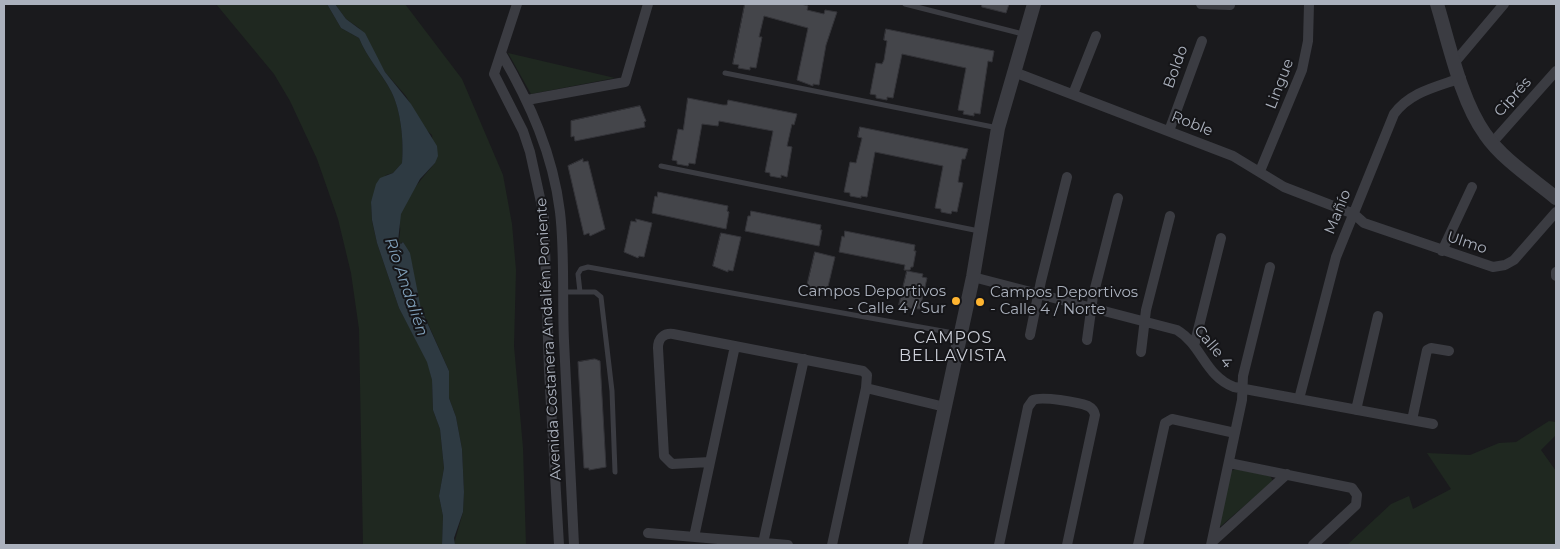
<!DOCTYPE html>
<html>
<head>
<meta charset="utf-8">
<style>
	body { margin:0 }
	#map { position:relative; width:1560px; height:549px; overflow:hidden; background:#1a1a1d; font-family:Montserrat,sans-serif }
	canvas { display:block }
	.frame { position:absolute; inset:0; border:5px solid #abb1bd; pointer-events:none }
</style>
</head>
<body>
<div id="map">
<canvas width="1560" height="549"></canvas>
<div class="frame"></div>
</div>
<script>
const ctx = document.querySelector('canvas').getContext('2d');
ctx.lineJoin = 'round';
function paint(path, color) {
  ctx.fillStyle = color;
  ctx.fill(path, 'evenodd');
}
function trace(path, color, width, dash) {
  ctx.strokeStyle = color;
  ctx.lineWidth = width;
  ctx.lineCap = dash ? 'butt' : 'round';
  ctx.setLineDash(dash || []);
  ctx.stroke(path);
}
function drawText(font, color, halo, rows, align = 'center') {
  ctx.font = font + ' Montserrat,sans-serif';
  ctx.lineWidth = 4;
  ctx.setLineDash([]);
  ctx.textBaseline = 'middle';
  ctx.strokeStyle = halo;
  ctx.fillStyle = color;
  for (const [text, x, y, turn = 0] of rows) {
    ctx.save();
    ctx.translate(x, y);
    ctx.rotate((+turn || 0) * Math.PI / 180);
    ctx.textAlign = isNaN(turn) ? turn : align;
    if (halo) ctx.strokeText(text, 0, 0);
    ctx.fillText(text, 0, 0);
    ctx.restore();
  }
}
paint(new Path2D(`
	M216,4h111l14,24 18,10c8,20 22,34 32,53 10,19 13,50 11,72l-9,10 -7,2 -15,27 1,19 5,22 22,65 29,54 4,18 1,30 7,19 4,39 -5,28 4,20 -1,29h-79l-4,-216 -8,-56 -13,-54 -21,-60 -27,-58 -16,-27z
	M335,4h70l57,75 41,96 9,49 4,46 -2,76 9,102 3,97 -72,-1 9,-32 1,-20 -2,-43 -6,-32 -7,-19v-27l-31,-70 -6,-36 -9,-23 -5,2c0,-4 2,-7 2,-12 1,-4 -1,-8 -1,-12 2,-18 25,-44 36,-57l-3,-28 -9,-8 -17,-31 -21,-24 -26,-44 -13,-9z
	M508,53l107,25 -84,16z
	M1549,421l7,1v13l-15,15 15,21v74h-209l44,-41 18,-8 4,13 38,-20 -24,-36 43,2 29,-12 17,-1z
	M1236,469l34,7 3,5 -52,45 -2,-1 12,-54z`), '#1f2820');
paint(new Path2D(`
	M327,4h8l11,15 19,14 20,39 26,32 26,42 1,10 -3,7 -15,16 -19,35 -3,27 3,3 2,-2 7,11 11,56 28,62v27l7,19 6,32 2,43 -1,20 -9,26 1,7h-13l1,-29 -4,-20 5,-28 -4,-39 -7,-19 -1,-30 -5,-18 -28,-54 -22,-65 -5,-23 -1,-18 5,-18 4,-6 13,-5 9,-10c2,-21 -1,-53 -11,-72 -10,-19 -24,-33 -32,-53l-18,-10z`), '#2e3a42');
const building = new Path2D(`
	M745,4h56l7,2 -1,4 17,4 1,-4 12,2 -11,33 -7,40 -6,-1v2l-16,-6 11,-52 -44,-12 -5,21h3l-6,31 -6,-1v3l-12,-2 1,-3 -6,-1z
	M982,4h27l-3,9 -24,-6z
	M886,29l108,22 -2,11 -4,-1 -8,53 -6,-1v3l-11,-2 1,-3 -6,-1 8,-42 -64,-14 -9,44 -6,-1v3l-11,-2v-3l-6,-1 6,-31 6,1 2,-4 3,-19 -3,-1z
	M688,98l35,7h4l1,-5 69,14 -3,11 -2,-1 -5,22 5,1 -5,30 -6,-2v3l-11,-2v-3l-5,-1 8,-41 -54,-10 -1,5 -16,-2 -7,40 -6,-1 -1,3 -11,-2v-3l-5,-1 6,-31 5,1z
	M640,106l6,15 -2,1 1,5 -70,14 -1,-5 -3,1v-16z
	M860,127l108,22 -3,10h-3l-4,23 5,1 -6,29 -5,-1 -1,3 -10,-2v-3l-6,-1 8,-42 -68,-14 -8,45 -6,-1v2l-11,-2v-3l-6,-1 6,-30 6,1 6,-25 -4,-1z
	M583,159v3l5,-1 17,68 -15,7 -1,-3 -5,2 -16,-69z
	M658,192l70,14 -1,5 2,1 -3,17 -74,-16 3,-17 2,1z
	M751,211l70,14 -1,5h2l-3,16 -74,-15 3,-15h2z
	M636,219l16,4 -8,34 -5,-1 -1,2 -14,-6 7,-31 5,1z
	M845,231l70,14 -1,6h2l-3,16h-2l-1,3h-6l1,-5 -66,-13 3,-16 2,1z
	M721,233l20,4 -8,34 -5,-1v2l-15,-6z
	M815,252l20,5 -8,34 -5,-1v2l-15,-6z
	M907,271l16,3 -1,3 5,1 -7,31 -16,-1v-2l-5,-1z
	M595,359l5,2 6,106 -17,3v-2h-5l-6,-106z`);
paint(building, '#44454a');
trace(building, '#343439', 1);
trace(new Path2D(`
	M905,4l118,30
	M725,73l273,55
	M661,166l318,65
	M563,292h32l6,5 11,94 3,81
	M580,292l-2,-18 3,-5 7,-2 371,67`), '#3b3c42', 5);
trace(new Path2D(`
	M517,4l-23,70 29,57 7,21 14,64 5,155 10,174
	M1201,4l29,1
	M501,53c29,50 52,101 59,159 5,42 2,86 4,129 3,68 7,136 10,204
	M1455,62l49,-58
	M1014,72l219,84 51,31 70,27 10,9 129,44 12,-2 9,-5 42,-48
	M1073,94l23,-58
	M527,100l98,-18 23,-78
	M1169,131l33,-90
	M1492,143l64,-72
	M1260,171l42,-101 6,-29 1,-37
	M1442,251l30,-64
	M1556,272v4
	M973,277l204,53c25,15 28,46 57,57l199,37
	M1030,335l11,-54 26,-104
	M1087,340l6,-44 25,-98
	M1194,346l27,-108
	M1141,352l5,-42 24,-94
	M866,388l79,19
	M1299,399l37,-142 58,-143c16,-22 42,-27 67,-36
	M1356,410l22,-94
	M1412,420l15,-70 4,-2 18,3
	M710,462l-38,2 -8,-8 -6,-108c0,-10 6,-15 15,-14l190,37 4,4 -1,13 -34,157
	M1229,463l123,25 5,7 -1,10 -43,40
	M648,533l140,12
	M694,537l41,-191
	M1212,542l75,-68
	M763,543l41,-184
	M999,545l29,-138 5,-7c9,-4 45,2 55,6 4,2 6,4 7,9l-28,130
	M1138,545l27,-122 7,-4 63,14
	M1211,545l31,-145 1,-24 27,-109`), '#3b3c42', 10);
trace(new Path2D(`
	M1437,4c12,39 24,97 48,130 17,25 48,45 71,64
	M915,545l58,-268 25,-149 36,-124`), '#3b3c42', 14);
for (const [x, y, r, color] of [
	[956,301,5,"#ffb530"],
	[980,302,5,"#ffb530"]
]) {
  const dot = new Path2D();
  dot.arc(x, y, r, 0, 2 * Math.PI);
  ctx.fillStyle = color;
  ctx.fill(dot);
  trace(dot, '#151518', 2);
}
drawText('15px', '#abb1bd', '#151518', [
	["Boldo",1176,67,-70],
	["Lingue",1280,84,-69],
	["Ciprés",1513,97,-48],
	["Roble",1192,124,22],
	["Mañío",1338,212,-68],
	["Ulmo",1467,243,18],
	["Avenida Costanera Andalién Poniente",549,339,-93],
	["Calle 4",1213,347,50]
]);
drawText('15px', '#abb1bd', '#151518', [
	["Campos Deportivos",946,292],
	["- Calle 4 / Sur",946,309],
	["Campos Deportivos",990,293,"left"],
	["- Calle 4 / Norte",990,310,"left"]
], 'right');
drawText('italic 16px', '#80a0ba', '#151518', [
	["Río Andalién",406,287,71]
]);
ctx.letterSpacing = '1px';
drawText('16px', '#cdd0d9', '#151518', [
	["CAMPOS",953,338],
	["BELLAVISTA",953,356]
]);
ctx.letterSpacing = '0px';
</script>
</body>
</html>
